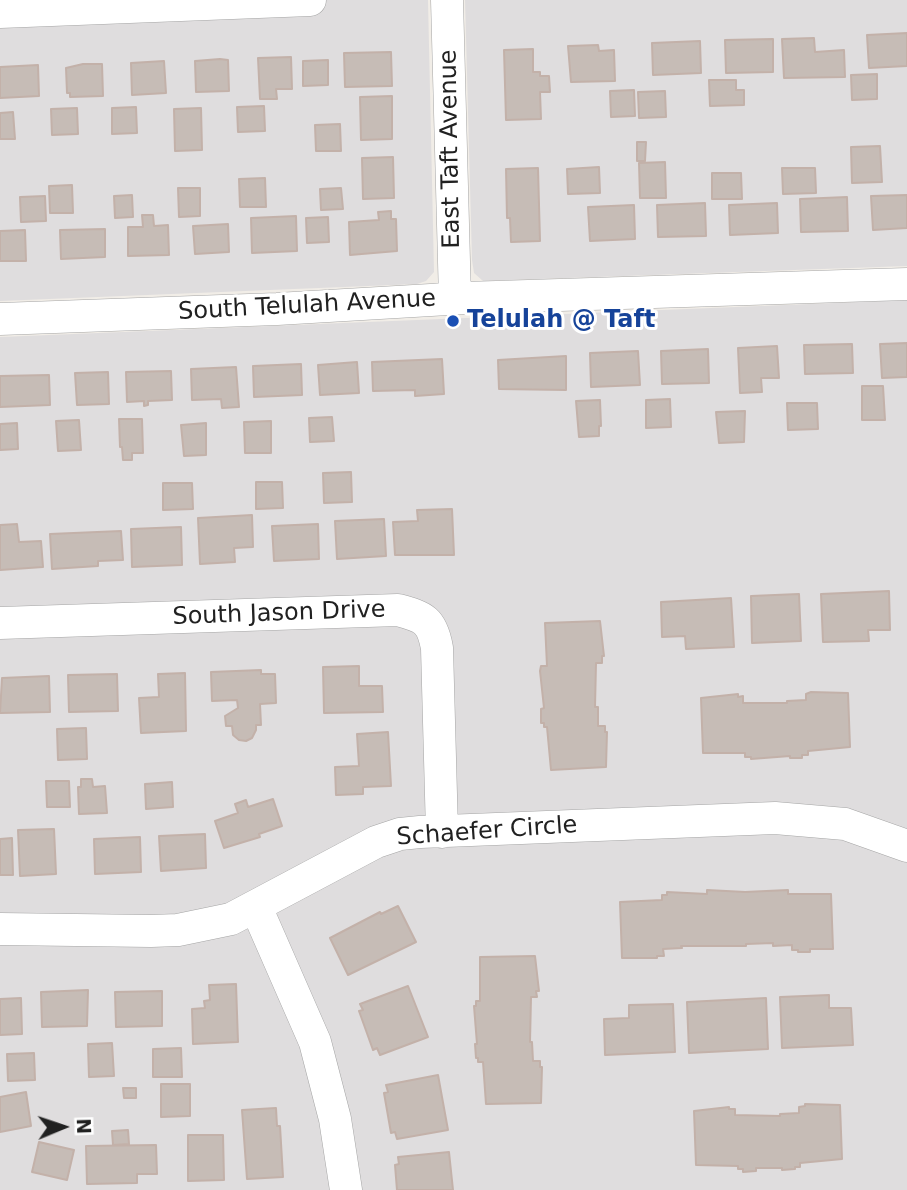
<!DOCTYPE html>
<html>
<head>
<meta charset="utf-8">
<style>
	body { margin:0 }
	#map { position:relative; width:907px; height:1190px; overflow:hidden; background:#f1ede7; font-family:"DejaVu Sans",sans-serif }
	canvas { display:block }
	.north { position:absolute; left:28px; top:1092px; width:70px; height:70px; -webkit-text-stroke:5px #fff; paint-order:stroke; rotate:88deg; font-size:19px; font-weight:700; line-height:28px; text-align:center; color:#212121 }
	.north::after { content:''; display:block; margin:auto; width:24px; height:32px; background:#212121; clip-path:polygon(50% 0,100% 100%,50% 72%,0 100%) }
</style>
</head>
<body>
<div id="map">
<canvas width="907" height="1190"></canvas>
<div class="north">N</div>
</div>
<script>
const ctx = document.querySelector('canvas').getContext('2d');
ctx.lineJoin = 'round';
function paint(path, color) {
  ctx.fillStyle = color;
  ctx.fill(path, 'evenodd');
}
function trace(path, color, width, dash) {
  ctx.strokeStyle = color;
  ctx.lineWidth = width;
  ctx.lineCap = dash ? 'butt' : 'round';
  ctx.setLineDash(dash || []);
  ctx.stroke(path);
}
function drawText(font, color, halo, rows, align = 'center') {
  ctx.font = font + ' "DejaVu Sans",sans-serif';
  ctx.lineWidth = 6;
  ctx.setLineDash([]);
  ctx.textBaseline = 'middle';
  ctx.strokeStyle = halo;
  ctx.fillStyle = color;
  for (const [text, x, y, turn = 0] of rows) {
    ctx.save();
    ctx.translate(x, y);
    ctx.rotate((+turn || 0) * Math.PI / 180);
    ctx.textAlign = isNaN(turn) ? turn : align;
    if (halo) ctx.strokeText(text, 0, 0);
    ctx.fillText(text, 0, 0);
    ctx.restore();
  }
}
paint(new Path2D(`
	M0,0h428l6,272 -8,9 -9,3 -417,17z
	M465,0h442v266l-424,15 -9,-8 -2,-13z
	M907,300v890h-907v-853z`), '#dfddde');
const building = new Path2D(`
	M907,33v33l-38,2 -2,-33z
	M814,38l1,14 29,-2 1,27 -61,1 -2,-39z
	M773,39v33l-47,1 -1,-33z
	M700,41l1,32 -48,2 -1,-32z
	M598,45l1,6 15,-1 1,31 -44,1 -3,-36z
	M533,49v23h7v4h9l1,16h-10l1,27 -35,1 -2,-70z
	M391,52l1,34 -47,1 -1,-34z
	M291,57l1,32h-16l1,10h-17l-2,-41z
	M220,59l8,1 1,31 -33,1 -1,-31z
	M328,60v25l-25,1v-25z
	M164,61l2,32 -34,2 -1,-32z
	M83,64h19l1,32 -33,1v-4h-3l-1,-25z
	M38,65l1,31 -39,2v-31z
	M877,74v25l-25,1 -1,-25z
	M709,80h27v10h8v15l-34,1z
	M634,90l1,26 -24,1 -1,-26z
	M665,91l1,26 -27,1 -1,-26z
	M392,96v43l-31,1 -1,-43z
	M264,106l1,25 -27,1 -1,-25z
	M136,107l1,26 -25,1v-26z
	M77,108l1,26 -26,1 -1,-26z
	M201,108l1,42 -27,1 -1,-42z
	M13,112l2,27h-15v-26z
	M340,124l1,27h-25l-1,-26z
	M637,142h9l-1,19h-8z
	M880,146l2,36 -30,1 -1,-36z
	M393,157l1,41 -31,1 -1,-41z
	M665,162l1,36h-26l-1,-35z
	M599,167l1,26 -32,1 -1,-25z
	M538,168l2,73 -29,1 -1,-24h-3l-1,-49z
	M782,168h33l1,25 -33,1z
	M712,173h29l1,26h-30z
	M265,178l1,29h-26l-1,-28z
	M72,185l1,28h-23l-1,-27z
	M178,188h22v28l-21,1z
	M341,188l2,21 -22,1 -1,-21z
	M132,195l1,22 -18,1 -1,-22z
	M907,195v33l-34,2 -2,-34z
	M45,196l1,25 -25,1 -1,-25z
	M847,197l1,34 -47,1 -1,-33z
	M705,203l1,33 -48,1 -1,-32z
	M777,203l1,30 -48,2 -1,-30z
	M634,205l1,34 -45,2 -2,-34z
	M391,211v8h5l1,32 -47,4 -1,-33 30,-2 -1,-8z
	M142,215h11l1,11 14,-1 1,30 -41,1v-29h15z
	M296,216l1,35 -45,2 -1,-35z
	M328,217l1,25 -22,1 -1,-25z
	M228,224l1,28 -34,2 -2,-28z
	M105,229v28l-44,2 -1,-29z
	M25,230l1,31h-26v-30z
	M907,343v34l-25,1 -2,-34z
	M852,344l1,29 -48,1 -1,-29z
	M777,346l2,32h-18l1,14 -22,1 -2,-45z
	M708,349l1,34 -47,1 -1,-33z
	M638,351l2,34 -49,2 -1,-34z
	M566,356v34l-67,-1 -1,-29z
	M442,359l2,35 -29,2v-6l-42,1 -1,-29z
	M357,362l2,31 -39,2 -2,-30z
	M301,364l1,31 -48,2 -1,-31z
	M236,367l3,40 -17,1 -1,-9 -29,1 -1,-31z
	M171,371l1,29 -24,1v4l-4,1v-5l-17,1 -1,-30z
	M108,372l1,32 -32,1 -2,-32z
	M49,375l1,30 -50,2v-31z
	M862,386h21l2,34h-23z
	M670,399l1,28 -25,1v-28z
	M600,400l1,26h-2v10l-20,1 -3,-36z
	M787,403h30l1,26 -30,1z
	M745,411l-1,31 -25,1 -3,-31z
	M332,417l2,24 -24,1 -1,-24z
	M119,419h23l1,34h-11v7h-9l-1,-13h-2z
	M79,420l2,30 -23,1 -2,-30z
	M271,421v32h-26l-1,-31z
	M17,423l1,26 -18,1v-26z
	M206,423v32l-22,1 -3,-31z
	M351,472l1,30 -28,1 -1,-30z
	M256,482h26l1,26 -27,1z
	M163,483h29l1,26 -30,1z
	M452,509l2,46h-59l-2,-33 25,-1 -1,-11z
	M252,515l1,32 -19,1 1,14 -35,2 -2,-46z
	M384,519l2,37 -49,3 -2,-38z
	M17,524l2,18 22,-1 2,26 -43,3v-45z
	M318,524l1,35 -45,2 -2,-35z
	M181,527l1,38 -50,2 -1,-38z
	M121,531l2,29 -25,1v5l-46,3 -2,-35z
	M889,591l1,39h-22l1,11 -46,1 -2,-48z
	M799,594l2,47 -49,2 -1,-47z
	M731,598l3,49 -48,2 -1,-13 -23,1 -1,-35z
	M600,621l4,35h-2v7h-6l-1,44h3v19h7v6h2l-1,35 -55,3 -4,-43h-3v-4h-3v-14l3,-1 -4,-37 1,-5h6l-2,-43z
	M359,666v20h23l1,26 -59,1 -1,-46z
	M261,670v4h14l1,29 -16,1 1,21h-5v5l-4,8 -6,3 -7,-1 -6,-5 -1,-9h-6l-1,-10 13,-8 -1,-8 -25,1 -1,-29z
	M185,673l1,58 -45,2 -2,-35 20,-1 -1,-23z
	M117,674l1,37 -49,1 -1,-37z
	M49,676l1,36 -50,1 2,-35z
	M811,692l37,1 2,54 -42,4v4h-6v3h-12v-2l-39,3v-2h-6v-4h-42l-2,-55 37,-4v3l5,-1v7h44v-2l19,-1v-6z
	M86,728l1,31 -29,1 -1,-31z
	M388,732l3,54 -28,1v7l-27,1 -1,-28 24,-1 -2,-32z
	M81,779h11l1,8 12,-1 2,27 -28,1 -1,-27h3z
	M46,781h23l1,26h-23z
	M172,782l1,25 -27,2 -1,-25z
	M273,799l9,27 -23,8 1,3 -36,11 -9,-27 23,-8 -3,-9 11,-4 2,7z
	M54,829l2,45 -36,2 -2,-46z
	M205,834l1,34 -45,3 -2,-35z
	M140,837l1,35 -46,2 -1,-35z
	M12,838l1,37h-13v-36z
	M707,890l38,2 43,-2v4h43l2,55h-23v3h-12v-2h-6v-5l-19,1v-3l-27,1v2h-65l1,2 -19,1 1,7h-7v2h-35l-2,-56 42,-2v-5h5v-3l40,2z
	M398,906l18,36 -68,33 -18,-37 50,-26 1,2z
	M535,956l4,35h-3l1,6h-6l-1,45h2l1,19h7v6h2l-1,36 -55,1 -3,-42h-5v-4h-2l-1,-14h2l-3,-38h2v-5h4v-44z
	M236,984l2,58 -45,2 -1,-35 13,-1 -1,-7 6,-1 -1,-15z
	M408,986l20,51 -48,18 -3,-7 -4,2 -14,-39 4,-1 -3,-6z
	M88,990l-1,36 -45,1 -1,-35z
	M162,991v35l-46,1 -1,-35z
	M829,995v13h22l2,37 -71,3 -2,-51z
	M21,998l1,36 -22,1v-36z
	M766,998l2,51 -79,4 -2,-51z
	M673,1004l2,48 -70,3 -1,-36 25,-1v-13z
	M112,1043l2,33 -25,1 -1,-33z
	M181,1048l1,29h-29v-28z
	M34,1053l1,27 -27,1 -1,-27z
	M438,1075l10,55 -51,9 -2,-7 -4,1 -7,-40 4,-1 -2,-7z
	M161,1084h29v32l-29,1z
	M123,1088h13v10h-12z
	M26,1092l5,34 -31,6v-35z
	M805,1104l35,1 2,54 -42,4v4h-5v2l-13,1v-2h-26v3l-13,1v-3h-5v-3l-42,-1 -2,-54 35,-4v2h6v6l45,1v-2l19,-1v-6l6,-1z
	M276,1108l1,18h3l3,51 -36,2 -5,-69z
	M128,1130l1,14 -16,1 -1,-14z
	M188,1135h35l1,45 -36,1z
	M39,1142l35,8 -7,30 -35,-8z
	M156,1145l1,29h-20v9l-50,1 -1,-38z
	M449,1152l4,38h-56l-2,-25 4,-1 -1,-7z`);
paint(building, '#c6bcb6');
trace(building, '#c3b1a9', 2);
const minor = new Path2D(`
	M447,0l8,299
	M0,12l310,-12
	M0,319l277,-10 188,-11 442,-14
	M0,623l398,-13c26,7 34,10 39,38l5,184
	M256,907l59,135 20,77 11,71
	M0,929l151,2 27,-1 53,-11 145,-77 24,-8 20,-2 355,-14 70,6 62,22`);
trace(minor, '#a5a5a5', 33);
trace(minor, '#fff', 32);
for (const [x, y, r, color] of [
	[453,321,7,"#1a4fb4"]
]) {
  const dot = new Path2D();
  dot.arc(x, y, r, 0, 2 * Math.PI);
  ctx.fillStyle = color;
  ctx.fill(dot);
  trace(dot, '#fff', 2.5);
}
drawText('24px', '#212121', '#fff', [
	["East Taft Avenue",451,149,-91],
	["South Telulah Avenue",307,306,-3],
	["South Jason Drive",279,614,-2],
	["Schaefer Circle",487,832,-4]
]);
drawText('bold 24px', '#164399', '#fff', [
	["Telulah @ Taft",467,321]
], 'left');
</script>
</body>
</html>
